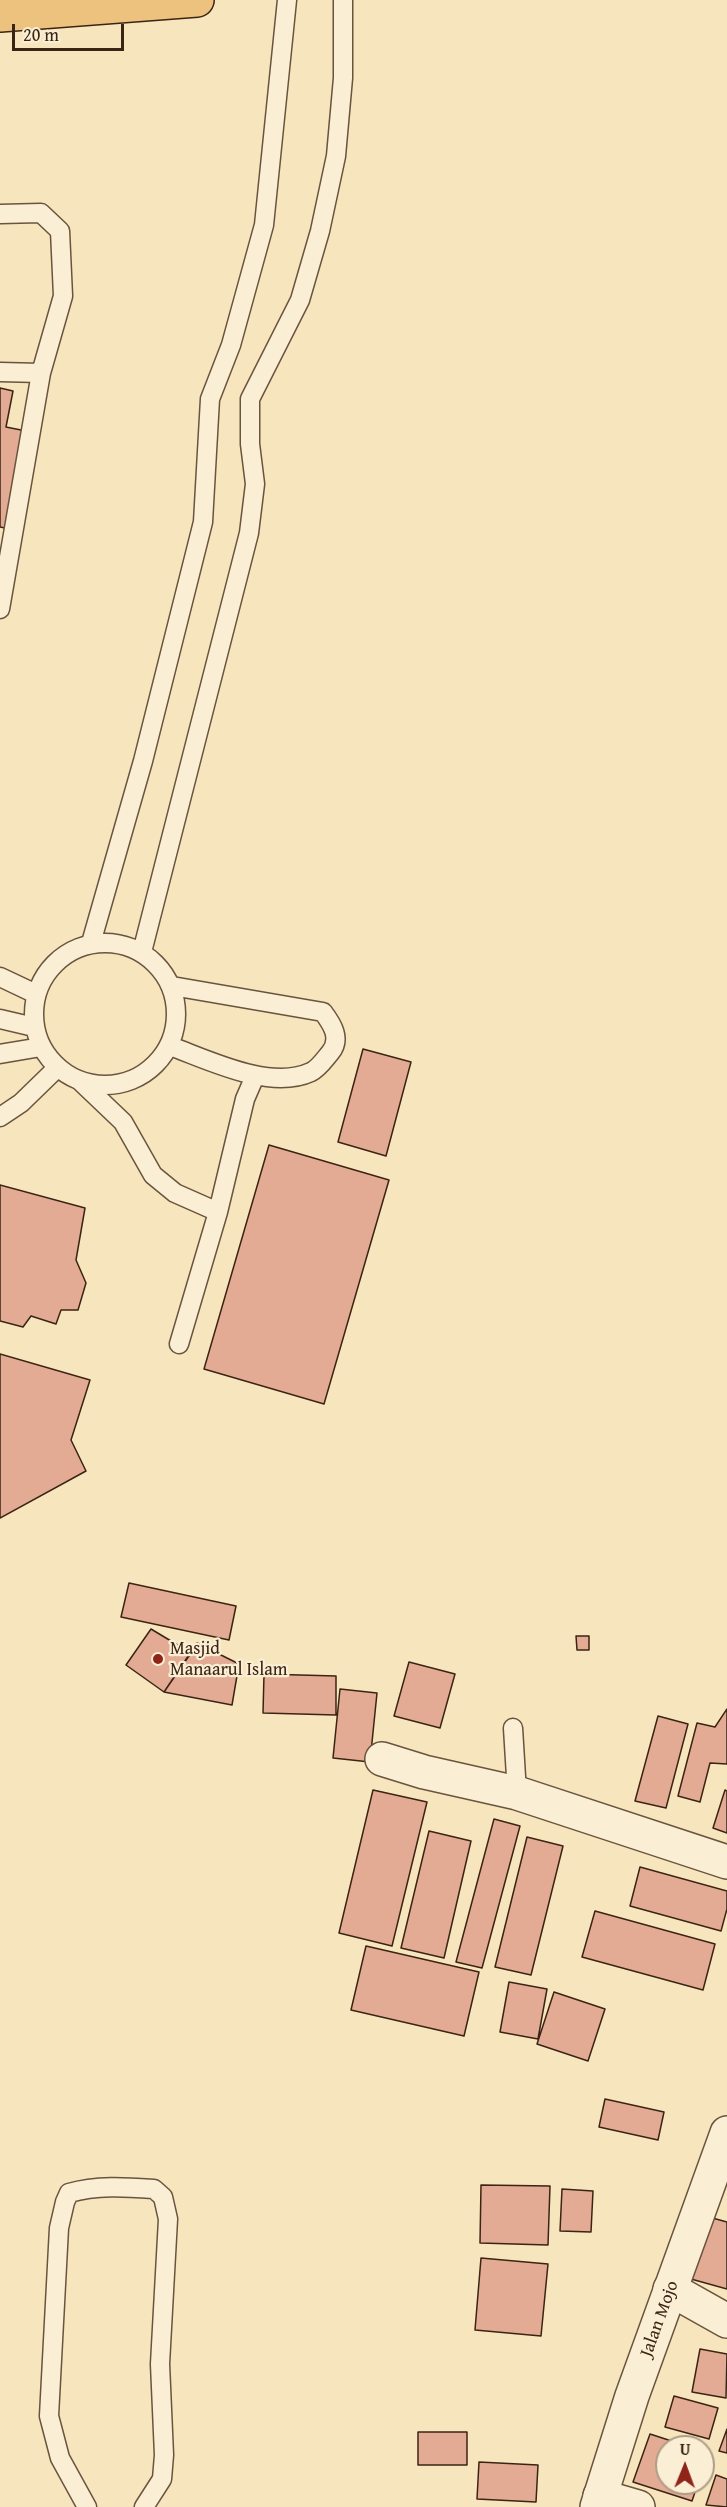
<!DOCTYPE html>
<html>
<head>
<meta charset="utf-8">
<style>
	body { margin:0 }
	#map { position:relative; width:727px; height:2507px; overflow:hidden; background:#f7e5bd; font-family:"Gentium Book Plus",serif }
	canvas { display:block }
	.north { position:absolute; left:655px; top:2435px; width:60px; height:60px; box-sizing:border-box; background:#faeed4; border:2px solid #ae9d87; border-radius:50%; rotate:1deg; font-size:16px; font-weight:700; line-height:24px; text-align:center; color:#3b2413 }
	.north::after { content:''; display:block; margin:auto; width:21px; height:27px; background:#8f2418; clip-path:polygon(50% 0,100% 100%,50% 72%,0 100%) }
	.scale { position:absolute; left:12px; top:24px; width:112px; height:27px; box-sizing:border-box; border:3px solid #3b2413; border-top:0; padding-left:8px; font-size:18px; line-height:21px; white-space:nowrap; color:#3b2413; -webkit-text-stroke:4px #faeed4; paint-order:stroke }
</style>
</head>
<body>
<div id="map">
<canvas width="727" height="2507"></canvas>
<div class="north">U</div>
<div class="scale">20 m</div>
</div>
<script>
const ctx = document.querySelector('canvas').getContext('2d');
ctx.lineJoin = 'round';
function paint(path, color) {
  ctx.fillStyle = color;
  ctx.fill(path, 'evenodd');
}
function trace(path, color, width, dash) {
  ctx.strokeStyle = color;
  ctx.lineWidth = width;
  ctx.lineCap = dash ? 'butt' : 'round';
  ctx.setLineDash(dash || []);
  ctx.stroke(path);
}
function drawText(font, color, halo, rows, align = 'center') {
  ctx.font = font + ' "Gentium Book Plus",serif';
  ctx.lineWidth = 4.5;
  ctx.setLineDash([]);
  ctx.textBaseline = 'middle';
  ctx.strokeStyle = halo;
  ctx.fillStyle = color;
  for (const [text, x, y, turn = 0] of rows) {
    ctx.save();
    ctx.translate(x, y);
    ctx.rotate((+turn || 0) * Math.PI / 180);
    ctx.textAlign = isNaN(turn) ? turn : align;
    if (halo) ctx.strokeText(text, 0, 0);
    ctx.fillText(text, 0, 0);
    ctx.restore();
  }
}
const building = new Path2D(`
	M0,388l13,3 -7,36 20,4 -21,97 -5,-1z
	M363,1049l48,13 -25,94 -48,-14z
	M269,1145l120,35 -65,224 -120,-35z
	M0,1185l85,23 -9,52 10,23 -8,27h-17l-5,14 -25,-8 -8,11 -23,-6z
	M0,1354l90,26 -19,60 15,31 -86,47z
	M129,1583l107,23 -7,34 -108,-23z
	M151,1629l40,24 -27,39 -38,-27z
	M576,1636h13v14h-12z
	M197,1643l42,21 -7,41 -68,-13z
	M409,1662l46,12 -15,54 -46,-12z
	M264,1674l72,2v39l-73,-2z
	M340,1689l37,4 -7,69 -37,-4z
	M727,1709v55l-17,-1 -10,39 -22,-6 19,-73 18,4z
	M658,1716l30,8 -22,84 -31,-7z
	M373,1790l54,12 -35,144 -53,-13z
	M725,1790l2,1v42l-14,-5z
	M494,1819l26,7 -38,142 -26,-6z
	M429,1831l42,10 -27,117 -43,-10z
	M527,1837l36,9 -32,129 -36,-8z
	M640,1867l87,24v18l-6,22 -91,-25z
	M595,1911l120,33 -12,46 -121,-33z
	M366,1946l113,26 -15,64 -113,-26z
	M509,1982l38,7 -9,50 -38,-7z
	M554,1992l51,17 -17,52 -51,-17z
	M605,2099l59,13 -6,28 -59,-13z
	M481,2185l69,1 -2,59 -68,-2z
	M562,2189l31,2 -2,41 -31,-1z
	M709,2217l18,5v67l-36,-10z
	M481,2258l67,6 -7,72 -66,-6z
	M700,2349l27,5 -1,44 -34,-6z
	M674,2396l44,12 -9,31 -44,-12z
	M727,2429v24l-8,-2z
	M418,2432h49v33h-49z
	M650,2434l40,13h-23v36h31l-6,18 -59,-19z
	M703,2452l5,1 -5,16z
	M479,2462l59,3 -2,37 -59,-3z
	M716,2475l11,4v28l-21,-2z`);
paint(building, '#e3ab94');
trace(building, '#3b2413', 1.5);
const service = new Path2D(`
	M0,214l41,-1 19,18 3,65 -22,77 -41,236
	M0,372l41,1
	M34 1014a71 71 0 1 1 142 0a71 71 0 1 1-142 0Z
	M91,943l52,-182 60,-239 7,-123 21,-54 33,-120 23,-225
	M142,952l107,-419 6,-49 -5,-40v-45l50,-99 20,-69 16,-75 7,-78v-78
	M0,977l36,17
	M0,1019l34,8
	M170,1046c39,14 100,45 141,26 7,-3 14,-13 19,-19 12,-14 2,-29 -7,-41l-151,-26
	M0,1054l41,-7
	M80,1081l43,41 30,53 22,18 43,19
	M0,1117l21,-14 36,-35
	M179,1344l39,-132 27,-113 10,-23
	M513,1728l4,65
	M87,2507l-27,-49 -11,-42 10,-188 6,-26 4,-9c28,-8 56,-6 85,-4l9,8 5,22 -8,145 4,91 -2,24 -18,28`);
const minor = new Path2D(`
	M382,1759l42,13 93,21 210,69
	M670,2289l57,32
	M600,2496l38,11`);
const tertiary = new Path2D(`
	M597,2507l35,-111 95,-263`);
const trunk = new Path2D(`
	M0,15l197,-15`);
trace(service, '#6a543e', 21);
trace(minor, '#6a543e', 36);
trace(tertiary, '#6a543e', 36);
trace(trunk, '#3b2413', 36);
trace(service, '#faeed4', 18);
trace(minor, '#faeed4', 33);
trace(tertiary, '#faeed4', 33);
trace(trunk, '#ecc27e', 33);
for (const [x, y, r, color] of [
	[158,1659,6,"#8f2418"]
]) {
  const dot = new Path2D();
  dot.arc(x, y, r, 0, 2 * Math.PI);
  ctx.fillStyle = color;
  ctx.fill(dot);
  trace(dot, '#faeed4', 2);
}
drawText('18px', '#3b2413', '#faeed4', [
	["Masjid",170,1649],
	["Manaarul Islam",170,1670]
], 'left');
drawText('18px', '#3b2413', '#faeed4', [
	["Jalan Mojo",660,2319,-70]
]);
</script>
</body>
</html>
